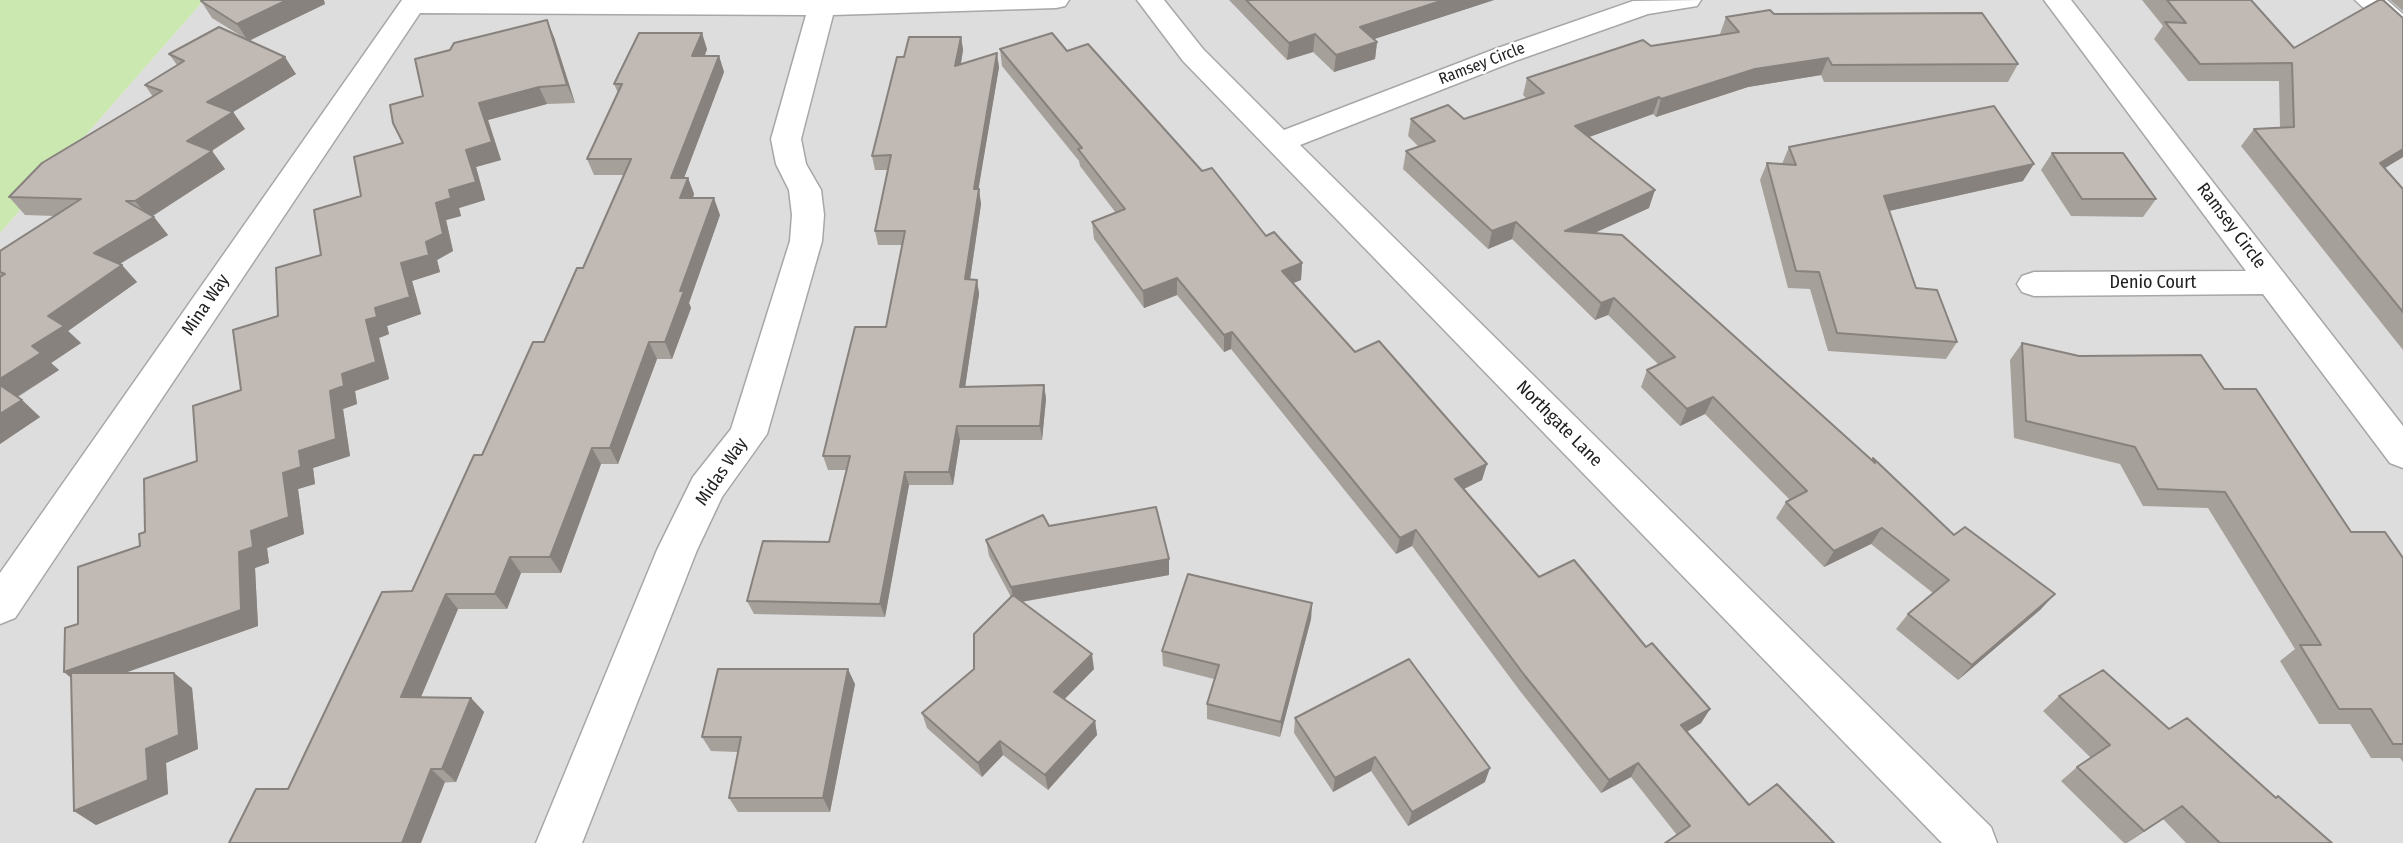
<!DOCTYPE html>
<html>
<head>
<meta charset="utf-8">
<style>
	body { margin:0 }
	canvas { display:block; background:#f0ede7 }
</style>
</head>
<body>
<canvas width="2403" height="843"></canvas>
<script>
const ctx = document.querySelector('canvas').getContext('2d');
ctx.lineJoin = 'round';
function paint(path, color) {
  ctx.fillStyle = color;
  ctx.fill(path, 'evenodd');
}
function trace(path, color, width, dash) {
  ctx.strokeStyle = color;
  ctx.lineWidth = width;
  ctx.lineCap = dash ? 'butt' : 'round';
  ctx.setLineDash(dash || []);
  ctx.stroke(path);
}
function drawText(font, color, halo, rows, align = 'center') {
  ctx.font = font + ' "Fira Sans Condensed",sans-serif';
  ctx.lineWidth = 5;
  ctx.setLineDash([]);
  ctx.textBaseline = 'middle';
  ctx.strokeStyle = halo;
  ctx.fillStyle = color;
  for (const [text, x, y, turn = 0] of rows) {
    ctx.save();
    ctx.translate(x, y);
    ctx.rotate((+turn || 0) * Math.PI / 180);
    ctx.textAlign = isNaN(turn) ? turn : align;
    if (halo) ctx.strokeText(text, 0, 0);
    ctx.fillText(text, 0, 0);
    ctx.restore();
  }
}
paint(new Path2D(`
	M204,0h2199v843h-2403v-610z`), '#dedddd');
paint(new Path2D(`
	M0,0h204l-204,233z`), '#cae8b0');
const street = new Path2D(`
	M402,0h667l-4,6 -9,2 -223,7 -32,124 5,25 15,26 3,25 -2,26 -55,193 -45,63 -25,53 -115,293h-46l121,-293 36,-73 38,-48 59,-188 2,-26 -3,-25 -13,-26 -5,-25 35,-124 -386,-2 -405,605 -15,6v-51z
	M1137,0h27l39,49 81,81 211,-81 138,-48 68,-1 -4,6 -49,8 -133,47 -215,84 691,682 6,16h-55l-759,-782z
	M2044,0h27l332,426v42l-13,-5 -127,-169 -229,2 -12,-4 -5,-8 5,-8 12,-4 212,-1z
	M2355,0h32l16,14v23l-10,-2z`);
trace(street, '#a7a7a7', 3);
paint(street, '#fff');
paint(new Path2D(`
	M1229,0h265l-120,39 3,3 -2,17 -41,13 -21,-20 -26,8z
	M2142,0h109l43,48 109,-30v139l-19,11 19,21v161l-162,-204 13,-17 26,-1 -1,-47h-91l-34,-42 9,-13z
	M2390,0h13v11z
	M201,1l124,3 -76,37 47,33 -63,38 12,17 -33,22 13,18 -72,47 15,19 -48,29 17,18 -69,49 13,12 -30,20 8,7 -41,27 4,3 18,17 -40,27v-193l55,-35 -30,-1 -16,-18 144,-100 -8,-12 32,-20 -8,-11 77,-15 -34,-21z
	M1774,14l244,50 -10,18h-184l-3,-7 -73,12 -92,30 -3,-3 -65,23 61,71 -56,25 279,228 1,-3 81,77 101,59 -15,16 -82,70 -62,-51 12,-15 25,-21 -62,-49 -47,23 -48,-49 10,-16 4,-2 -85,-86 -25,12 -39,-39 6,-17 12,-5 -51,-50 -13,5 -83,-81 -24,10 -85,-80 3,-18 13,-4 -11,-11 3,-17h53l63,-20 -4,-4 4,-17 124,-32 69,-11v-1l6,-17z
	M554,37l21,66 -28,1 -59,16 13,40 -25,7 9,33 -26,8 2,8 -15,4 7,31 -16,9 3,12 -28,9 9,33 -34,12 2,8 -10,4 10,41 -34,12 2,13 -14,5 7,47 -37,12 2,16 -17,5 6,45 -37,14 2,15 -14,5 3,58 -133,47h49l18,15 6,61 -32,14 2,31 -72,31 -22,-14 -3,-133 -7,-6 14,-48 62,-78 5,-14 52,-71 44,-71 37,-74 83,-120 42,-53 20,-47z
	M961,37l2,13 -2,14 38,3 -21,122 3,15 -11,76h7l2,14 -14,93 79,-2 2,14 -4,41h-82l-7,45h-44l-24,132 -131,-3 -7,-13 82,-59 18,-72h-19l-5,-14 63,-129 16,-82h-24l-3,-14 13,-61h-13l-3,-14 32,-99z
	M707,49l-2,7h14l5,16 -40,106h4l6,16 -1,4 27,17 -31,88 2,5 -19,51h-15l-39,105h-17l-40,109h-40l-14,36h-49l-37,88 50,1 13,14 -28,70 -168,7 124,-198 70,-136 62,-113 39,-74 41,-93h-30l-7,-16 31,-66 -4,-9z
	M1000,49l67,2 135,120 64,65 36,27 -1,17 -8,3 62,69 127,128 -18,9 75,88 107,70 64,62 -9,14 -14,9 62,73 85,38 -157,-8 -46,-58 -30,16 -81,-102 -108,-145 -16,8 -165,-205 -7,3 -47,-57 -33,13 -50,-69 -2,-17 24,-9 -36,-47 -1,-5 -77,-95z
	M1789,147l234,34 -134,30 27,77 41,54 -11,17 -118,-8 -18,-62 -22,-1 -28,-108 7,-17 15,1z
	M2052,153l104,46 -13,18 -72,-1 -30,-46z
	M2022,343l202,46 127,143 52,26v204l-3,-4h-29l-21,-34h-31l-39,-63 15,-12 -87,-141 -65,-2 -23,-42 -106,-26 -4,-78z
	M1049,526l120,33v16l-147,27 72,67 -30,30 31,22 2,14 -49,55 -45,-35 -21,22 -55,-49 -5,-15 52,-44 37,-72 -22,-41 -3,-16z
	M1312,603l-1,16 -31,118 -73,-18v-15l7,-25 -51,-13 -1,-15z
	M855,684l-25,128h-92l-9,-14 9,-46 -27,-1 -9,-14z
	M2059,696l110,33 107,68 56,46h-146l-23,-24 -36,24h-3l-63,-62 16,-14 14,-9 -48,-47z
	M1295,718l190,64 -77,44 -37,-55 -38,21 -39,-59z`), '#a6a09b');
paint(new Path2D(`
	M287,0h37l1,4 -77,37 -11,-17z
	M1444,0h50l-135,44 1,-17z
	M547,20l7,17 21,66 -8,-18z
	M702,33l5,16 -9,23 -6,-16z
	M1315,34l-2,18 -26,8 2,-17z
	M961,37l2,13 -5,30 -3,-14z
	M1377,42l-2,17 -41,13 2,-17z
	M997,53l2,14 -23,137 -2,-15z
	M719,56l5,16 -46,122 -7,-16z
	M285,57l11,17 -63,38 12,17 -45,29 -13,-17 20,-39z
	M1828,58l-7,17 -73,12 -92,30 5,-18 94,-30z
	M539,87l8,17 -59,16 13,40 -25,7 9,33 -26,8 2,8 -15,4 7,31 -16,9 3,12 -28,9 9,33 -34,12 2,8 -10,4 10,41 -34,12 2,13 -14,5 7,47 -37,12 2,16 -17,5 6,45 -37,14 2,15 -14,5 3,58 -174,61 -20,-15 175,-120 44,-79 16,-22 31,-60 12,-17 24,-54 9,-12 26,-45 25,-21 10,-39 13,-13 17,-40 13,-47z
	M1659,97l-6,17 -83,30 5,-18z
	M2403,149v8l-39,24 16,-18z
	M212,151l13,18 -76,49 -14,-17z
	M2034,164l-11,17 -148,33 9,-18z
	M688,178l6,16 -8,21 -6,-17z
	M979,189l2,15 -13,89 -3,-14z
	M1655,190l-6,18 -89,41 5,-18z
	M714,198l6,17 -31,88 2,5 -19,51 -7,-17 15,-51z
	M154,217l14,18 -59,35 -15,-17z
	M1516,222l-4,17 -24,10 4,-18z
	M1302,263l-1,17 -20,8 1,-17z
	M122,265l15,17 -69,49 13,12 -30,20 8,7 -46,29 -13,-12v-8l32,-33 16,-30z
	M1177,278v17l-33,13 -1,-17z
	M977,280l2,14 -16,107 -3,-14z
	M1614,298l-6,17 -13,5 6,-17z
	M1232,332l-1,17 -7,3v-17z
	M649,342l8,17 -39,105 -8,-16z
	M1044,385l2,14 -4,41 -2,-14z
	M1713,397l-8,17 -25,12 7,-17z
	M22,400l18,17 -40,27v-30z
	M957,426l3,14 -7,45 -4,-13z
	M592,448l9,16 -40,109 -11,-16z
	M1487,464l-5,16 -31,15 4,-16z
	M905,472l4,13 -24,132 -5,-13z
	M1882,528l-11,16 -47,23 10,-16z
	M1416,530l-4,16 -16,8 4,-16z
	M510,557l11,16 -14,36 -12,-15z
	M1169,559v16l-155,28 -3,-16z
	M446,594l12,15 -43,102 -14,-14z
	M2055,594l-15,16 -82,70 14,-15z
	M1312,603l-1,16 -31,118 1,-15z
	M1092,654l2,15 -37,38 -3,-15z
	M848,669l7,15 -25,128 -7,-14z
	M174,673l18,15 6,61 -32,14 2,31 -72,31 -22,-14 72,-62z
	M471,698l13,14 -28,70 -14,-13z
	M1710,709l-9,14 -28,17 8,-15z
	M1095,721l2,14 -49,55 -3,-15z
	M1000,741l3,14 -21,22 -4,-14z
	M1375,757l-4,14 -38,21 2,-14z
	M1638,763l-7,14 -30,16 8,-13z
	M1490,768l-5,14 -77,44 4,-14z
	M431,769l14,13 -24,61h-19z
	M2182,806l-19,13 -36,24 17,-12z`), '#87827e');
const building = new Path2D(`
	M203,0h84l-50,24 -36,-23z
	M1246,0h198l-84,27 17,15 -41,13 -21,-21 -26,9z
	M2167,0h84l43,48 85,-48h4l20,18v131l-23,14 23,26v123l-149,-183 40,-2 -2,-64 -92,1 -35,-42 21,1z
	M1770,10l4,4 208,-1 36,51 -186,1 -4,-7 -73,11 -94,30 -2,-2 -84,29 80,64 -90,41 57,4 253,228 -2,-5 81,77 11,-8 90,67 -83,71 -64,-51 41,-34 -67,-52 -48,23 -48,-49 21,-11 -94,-94 -26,12 -40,-39 28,-13 -61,-59 -13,5 -85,-81 -24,9 -86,-80 29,-10 -24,-22 37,-14 16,14 80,-26 -17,-15 116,-38 8,6 88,-14 -13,-15z
	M547,20l20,65 -28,2 -60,16 13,39 -26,8 10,32 -27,8 2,8 -15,5 7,31 -17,8 3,13 -28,8 9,34 -35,11 2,9 -11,3 10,42 -34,12 2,12 -14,5 6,48 -37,12 2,16 -18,6 6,44 -38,14 2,16 -14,5 2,58 -177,62 1,-44 13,-4v-57l62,-21 -1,-12 6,-2 -1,-53 53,-18 -4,-55 48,-16 -8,-60 45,-14 -2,-48 45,-13 -7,-45 47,-14 -7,-39 49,-14 -10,-20 -3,-18 33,-9 -8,-37 35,-9 4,-7z
	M219,27l66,30 -78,45 26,10 -46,29 25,10 -77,50h-9l28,16 -60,36 28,12 -74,51 16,10 -32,20 9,7 -41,26v-102l5,-3 -5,-2v-21l81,-52 -72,-2 33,-34 120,-72 -17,-6 39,-24 -15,-7z
	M639,33h63l-10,23h27l-48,122h17l-8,20h34l-34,93h4l-19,51h-16l-39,106h-18l-42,109h-40l-15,37h-49l-45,103 70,1 -29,71h-11l-29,74h-173l27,-54h32l94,-197 30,-1 62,-136h8l51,-113h11l33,-74h6l48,-109h-44l35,-75h-8z
	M1052,33l15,18 21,-7 114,127 10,-3 54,68 8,-4 28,31 -20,8 73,81 24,-11 108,123 -32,15 84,98 35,-17 72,87 6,-4 58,66 -29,16 68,80 28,-21 57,59h-169l25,-17 -52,-63 -29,17 -84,-104 -109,-146 -16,8 -168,-206 -8,3 -47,-57 -34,13 -51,-69 33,-13 -47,-60 4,-1 -82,-99z
	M909,37h52l-6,29 42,-13 -23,136h5l-14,90 12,1 -17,107 84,-2 -4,41h-83l-8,46h-44l-25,132 -133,-3 16,-60 66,1 21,-86h-27l11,-45 21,-84h31l19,-96h-30l16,-76 -19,1 25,-99h7z
	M1994,106l40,58 -150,32 32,92 21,2 20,52 -120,-9 -18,-61 -23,-1 -29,-108 29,2 -7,-18z
	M2052,153h71l33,46h-74z
	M2022,343l57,13 122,-1 23,34h32l95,143h34l18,26v186h-10l-22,-35h-32l-39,-64h21l-96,-153 -67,-3 -23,-42 -109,-26z
	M0,385l22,15 -22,14z
	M1156,507l13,52 -158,28 -25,-47 57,-25 6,11z
	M1188,574l124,29 -31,119 -74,-18 12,-39 -57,-14z
	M1013,595l79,59 -38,38 41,29 -50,54 -45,-34 -22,22 -56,-50 52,-44v-35z
	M1409,659l81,109 -78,44 -37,-55 -40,21 -40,-60z
	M718,669h130l-25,129h-94l12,-61h-39z
	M2103,670l66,59 18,-11 89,80 2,-2 54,47h-112l-38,-37 -38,25 -67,-64 33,-22 -51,-49z
	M71,673h103l5,62 -33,14 2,31 -74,31z`);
paint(building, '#c1bab4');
trace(building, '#87827e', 2);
drawText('16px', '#202020', '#fff', [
	["Ramsey Circle",1482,64,-21]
]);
drawText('18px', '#202020', '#fff', [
	["Ramsey Circle",2231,226,53],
	["Denio Court",2153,283],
	["Mina Way",206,305,-56],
	["Northgate Lane",1559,424,45],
	["Midas Way",722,472,-56]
]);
</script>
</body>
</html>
